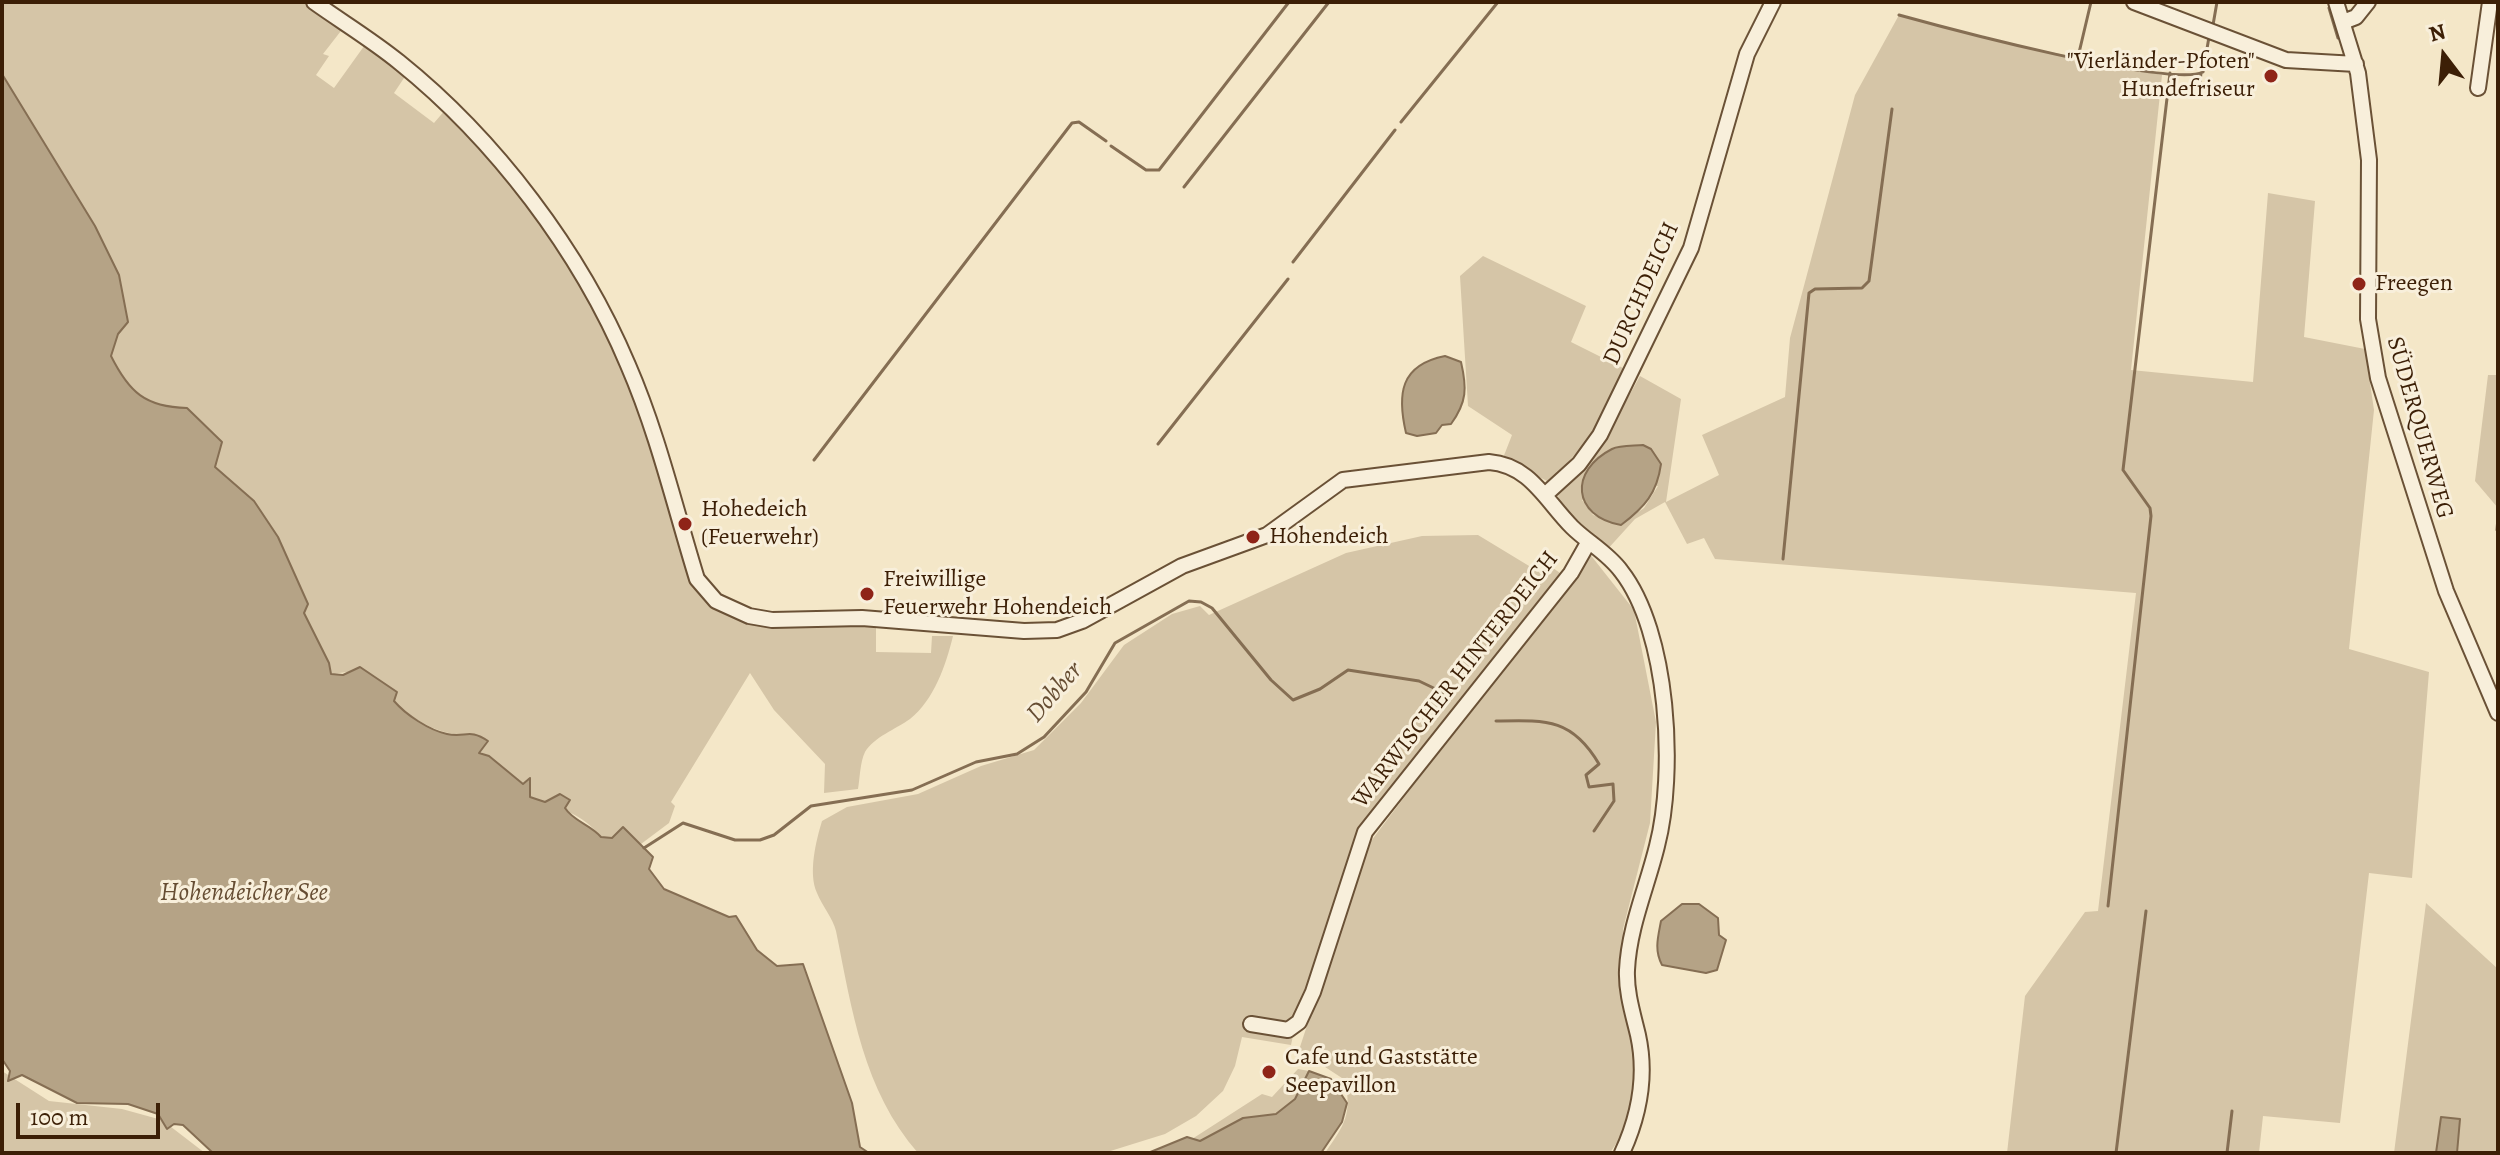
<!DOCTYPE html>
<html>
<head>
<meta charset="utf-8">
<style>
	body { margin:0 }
	#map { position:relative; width:2500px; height:1155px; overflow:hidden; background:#f4e7c8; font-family:Alegreya,serif }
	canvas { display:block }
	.frame { position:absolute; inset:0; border:4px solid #3c1f06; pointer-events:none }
	.north { position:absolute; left:2404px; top:16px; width:80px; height:80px; -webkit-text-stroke:6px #f8efdb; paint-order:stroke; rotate:344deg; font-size:22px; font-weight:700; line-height:32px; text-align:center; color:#3c1f06 }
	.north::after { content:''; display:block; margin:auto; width:28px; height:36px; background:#3c1f06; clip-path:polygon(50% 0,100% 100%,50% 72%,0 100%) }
	.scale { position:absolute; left:16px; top:1103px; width:144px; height:36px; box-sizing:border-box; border:4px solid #3c1f06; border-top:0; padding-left:10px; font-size:24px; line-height:28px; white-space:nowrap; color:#3c1f06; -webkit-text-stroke:6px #f8efdb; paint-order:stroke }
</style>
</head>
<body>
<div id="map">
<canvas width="2500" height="1155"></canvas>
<div class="frame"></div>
<div class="north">N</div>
<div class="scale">100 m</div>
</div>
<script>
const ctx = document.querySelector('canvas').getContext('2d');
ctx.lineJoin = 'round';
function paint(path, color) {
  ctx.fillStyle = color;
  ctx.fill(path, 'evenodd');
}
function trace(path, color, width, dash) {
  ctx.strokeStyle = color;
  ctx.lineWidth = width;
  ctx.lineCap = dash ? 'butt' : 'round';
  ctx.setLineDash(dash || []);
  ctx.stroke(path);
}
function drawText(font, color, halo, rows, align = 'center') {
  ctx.font = font + ' Alegreya,serif';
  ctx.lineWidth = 6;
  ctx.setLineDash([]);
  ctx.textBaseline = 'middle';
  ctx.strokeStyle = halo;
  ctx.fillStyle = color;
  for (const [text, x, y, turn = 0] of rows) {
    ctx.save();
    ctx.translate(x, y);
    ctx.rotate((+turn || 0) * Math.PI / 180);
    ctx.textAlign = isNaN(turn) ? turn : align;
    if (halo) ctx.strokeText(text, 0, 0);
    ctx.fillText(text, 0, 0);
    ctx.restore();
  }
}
paint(new Path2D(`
	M2,2h304l38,25 -21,27 6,2 -13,19 18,13 33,-46 39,33 -12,18 40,30 12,-14 77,86 53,82 59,115 55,183 32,36 154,11v30l55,1 1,-17h21c-7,29 -19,64 -43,83 -14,10 -36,18 -45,33 -5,10 -5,26 -7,37l-34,4 1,-29 -51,-54 -24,-37 -79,129 4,4 -6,17 -28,21 -18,-16 -11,10 -11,-1c-17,-22 -45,-32 -71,-40l-1,-18 -6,5c-21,-17 -43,-30 -61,-49 -43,-3 -74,-38 -107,-64l-24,3 -2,-11 -25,-50 4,-10 -30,-66 -24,-36 -39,-34 -28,-59c-43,-1 -57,-16 -76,-52l7,-22 -23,-108 -93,-152z
	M1899,15l93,25 170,35 -31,295 122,12 15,-189 47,8 -11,136 61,12 9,61 -25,239 80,23 -17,206 -43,-5 -29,250 -77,-7 -4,37h-252l18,-157 60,-84 13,-1 38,-318 -421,-34 -11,-21 -17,6 -22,-42 -30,17 -30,33 -46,-45 -1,-15 45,-49 37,-67 41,23 -15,103 53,-27 -17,-40 83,-38 5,-59 65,-243zM1658,486l-14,22 -23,16 -28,-9 -11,-15z
	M1483,256l103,50 -15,36 56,28 -35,65 -40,45 -5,1 -44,-23 9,-23 -44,-29 -8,-130z
	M2488,375h10v133l-23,-27z
	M1478,535l61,37 6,3 8,-7 7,5 -197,249 -66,195 -6,28 -49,-8 -7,29 -12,25 -27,25 -31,18 -61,19h-186c-55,-63 -66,-143 -82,-222 -3,-13 -14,-25 -19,-38 -9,-20 -1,-52 5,-72l25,-14 71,-13 63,-28 53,-16 47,-47 43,-58 48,-31 28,-8 9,9 137,-62 76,-17z
	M1589,553l45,57 22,112 -6,101 -27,106 -1,70 12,55v33l-11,46 -13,20h-285c20,-29 27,-38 20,-73l-46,-30 66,-201z
	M2426,903l72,66v184h-41l3,-33 -19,-3 -5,36h-42z
	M1298,1069l11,2 -14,28 -19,15 -33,4 -43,23 -8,-2 70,-45 10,3z
	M2,1071l47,30 73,8 40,11 43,33h-203z`), '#d5c5a7');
const water = new Path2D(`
	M2,74l93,152 24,49 9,47 -10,12 -7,22c18,36 34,51 76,52l35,34 -7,25 39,34 24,36 30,67 -4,9 25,50 2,11 12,1 17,-8 37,25 -3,9c12,14 35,29 53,33 19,4 22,-6 41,7l-9,12 10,3 34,28 7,-6v19l15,5 15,-8 10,6 -5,8c8,13 26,17 36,29l11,1 11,-11 30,30 -4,12 15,20 65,28 7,-1 21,34 20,16 26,-2 49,139 8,44 9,6h-656l-30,-28 -9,-1 -7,5 -9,-15 -30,-10 -51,-1 -55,-28 -14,6 2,-10 -8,-12z
	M1445,356l16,6c6,26 6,40 -10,62l-9,1 -6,8 -19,3 -11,-3c-9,-39 -6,-68 39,-77z
	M1643,445l8,4 10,15c-4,29 -16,43 -40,61 -49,-9 -52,-54 -9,-76 8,-4 22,-3 31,-4z
	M1682,904h17l19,14 1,17 7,5 -9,30 -11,3 -44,-8c-8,-15 -4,-28 -1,-44z
	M1309,1071l22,8 16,24 -5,19 -21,31h-173l39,-16 13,4 43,-23 33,-4 19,-15z
	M2441,1117l19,2 -3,34h-21z`);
paint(water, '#b5a386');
trace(water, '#856e53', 2);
trace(new Path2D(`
	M2329,8l9,30
	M1899,15c47,13 271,73 304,57l6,-35
	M2213,25l4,-23
	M2078,57l13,-55
	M2200,81l1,-8
	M1401,122l97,-120
	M1111,146l35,24h13l130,-168
	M1184,187l145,-185
	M1293,262l102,-132
	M1158,444l130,-165
	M814,460l258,-337 7,-1 27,19
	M2497,530l1,-13
	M1783,559l26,-266 6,-4 47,-1 7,-7 23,-172
	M1496,721c50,-1 76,-3 103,43l-13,11 3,12 24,-3 1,17 -20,30
	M644,848l39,-25 52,17h25l14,-5 37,-29 101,-16 64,-28 41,-8 27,-17 42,-45 29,-49 74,-42 12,1 11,6 59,72 22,20 27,-11 28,-19 71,11 25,12
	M2108,906l43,-390 -1,-8 -27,-38 47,-397
	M2116,1153l30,-242
	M2227,1153l5,-42`), '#856e53', 3);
const minor = new Path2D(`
	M314,2c28,20 58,38 85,60 96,77 181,189 229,303 30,69 47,143 69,214l19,22 33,15 23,4 90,-2 162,13 33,-1 25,-9 100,-55 85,-31 76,-55 146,-18c41,3 57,39 83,65 15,15 36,26 49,44 48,61 55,202 36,275 -10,41 -28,81 -30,124 -1,22 6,44 11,65 9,41 1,81 -16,118
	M2134,2l152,58 70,4
	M2336,2l22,71 11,87 -1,159 10,59 68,213 52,122
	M2343,22l13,-5 12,-15
	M2478,88l12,-86
	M1546,494l33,-30 21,-29 91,-187 56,-194 26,-52
	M1251,1024l37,6 11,-8 14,-30 52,-160 206,-259 17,-30`);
trace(minor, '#6a5136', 18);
trace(minor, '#f8efdb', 14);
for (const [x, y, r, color] of [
	[2271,76,8,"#8f2418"],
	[2359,284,8,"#8f2418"],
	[685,524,8,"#8f2418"],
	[1253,537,8,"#8f2418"],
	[867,594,8,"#8f2418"],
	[1269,1072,8,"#8f2418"]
]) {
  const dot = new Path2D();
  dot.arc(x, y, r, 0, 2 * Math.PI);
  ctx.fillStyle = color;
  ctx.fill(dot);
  trace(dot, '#f8efdb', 3);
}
drawText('24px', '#3c1f06', '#f8efdb', [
	["\"Vierländer-Pfoten\"",2255,62,"right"],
	["Hundefriseur",2255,90,"right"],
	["Freegen",2375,284],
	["Hohedeich",701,510],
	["(Feuerwehr)",701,538],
	["Hohendeich",1269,537],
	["Freiwillige",883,580],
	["Feuerwehr Hohendeich",883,608],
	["Cafe und Gaststätte",1285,1058],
	["Seepavillon",1285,1086]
], 'left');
drawText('24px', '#3c1f06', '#f8efdb', [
	["DURCHDEICH",1642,294,-66],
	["SÜDERQUERWEG",2419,428,74],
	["WARWISCHER HINTERDEICH",1456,680,-52]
]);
drawText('italic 26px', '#664d33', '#f8efdb', [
	["Dobber",1055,693,-49],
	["Hohendeicher See",244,894]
]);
</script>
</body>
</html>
